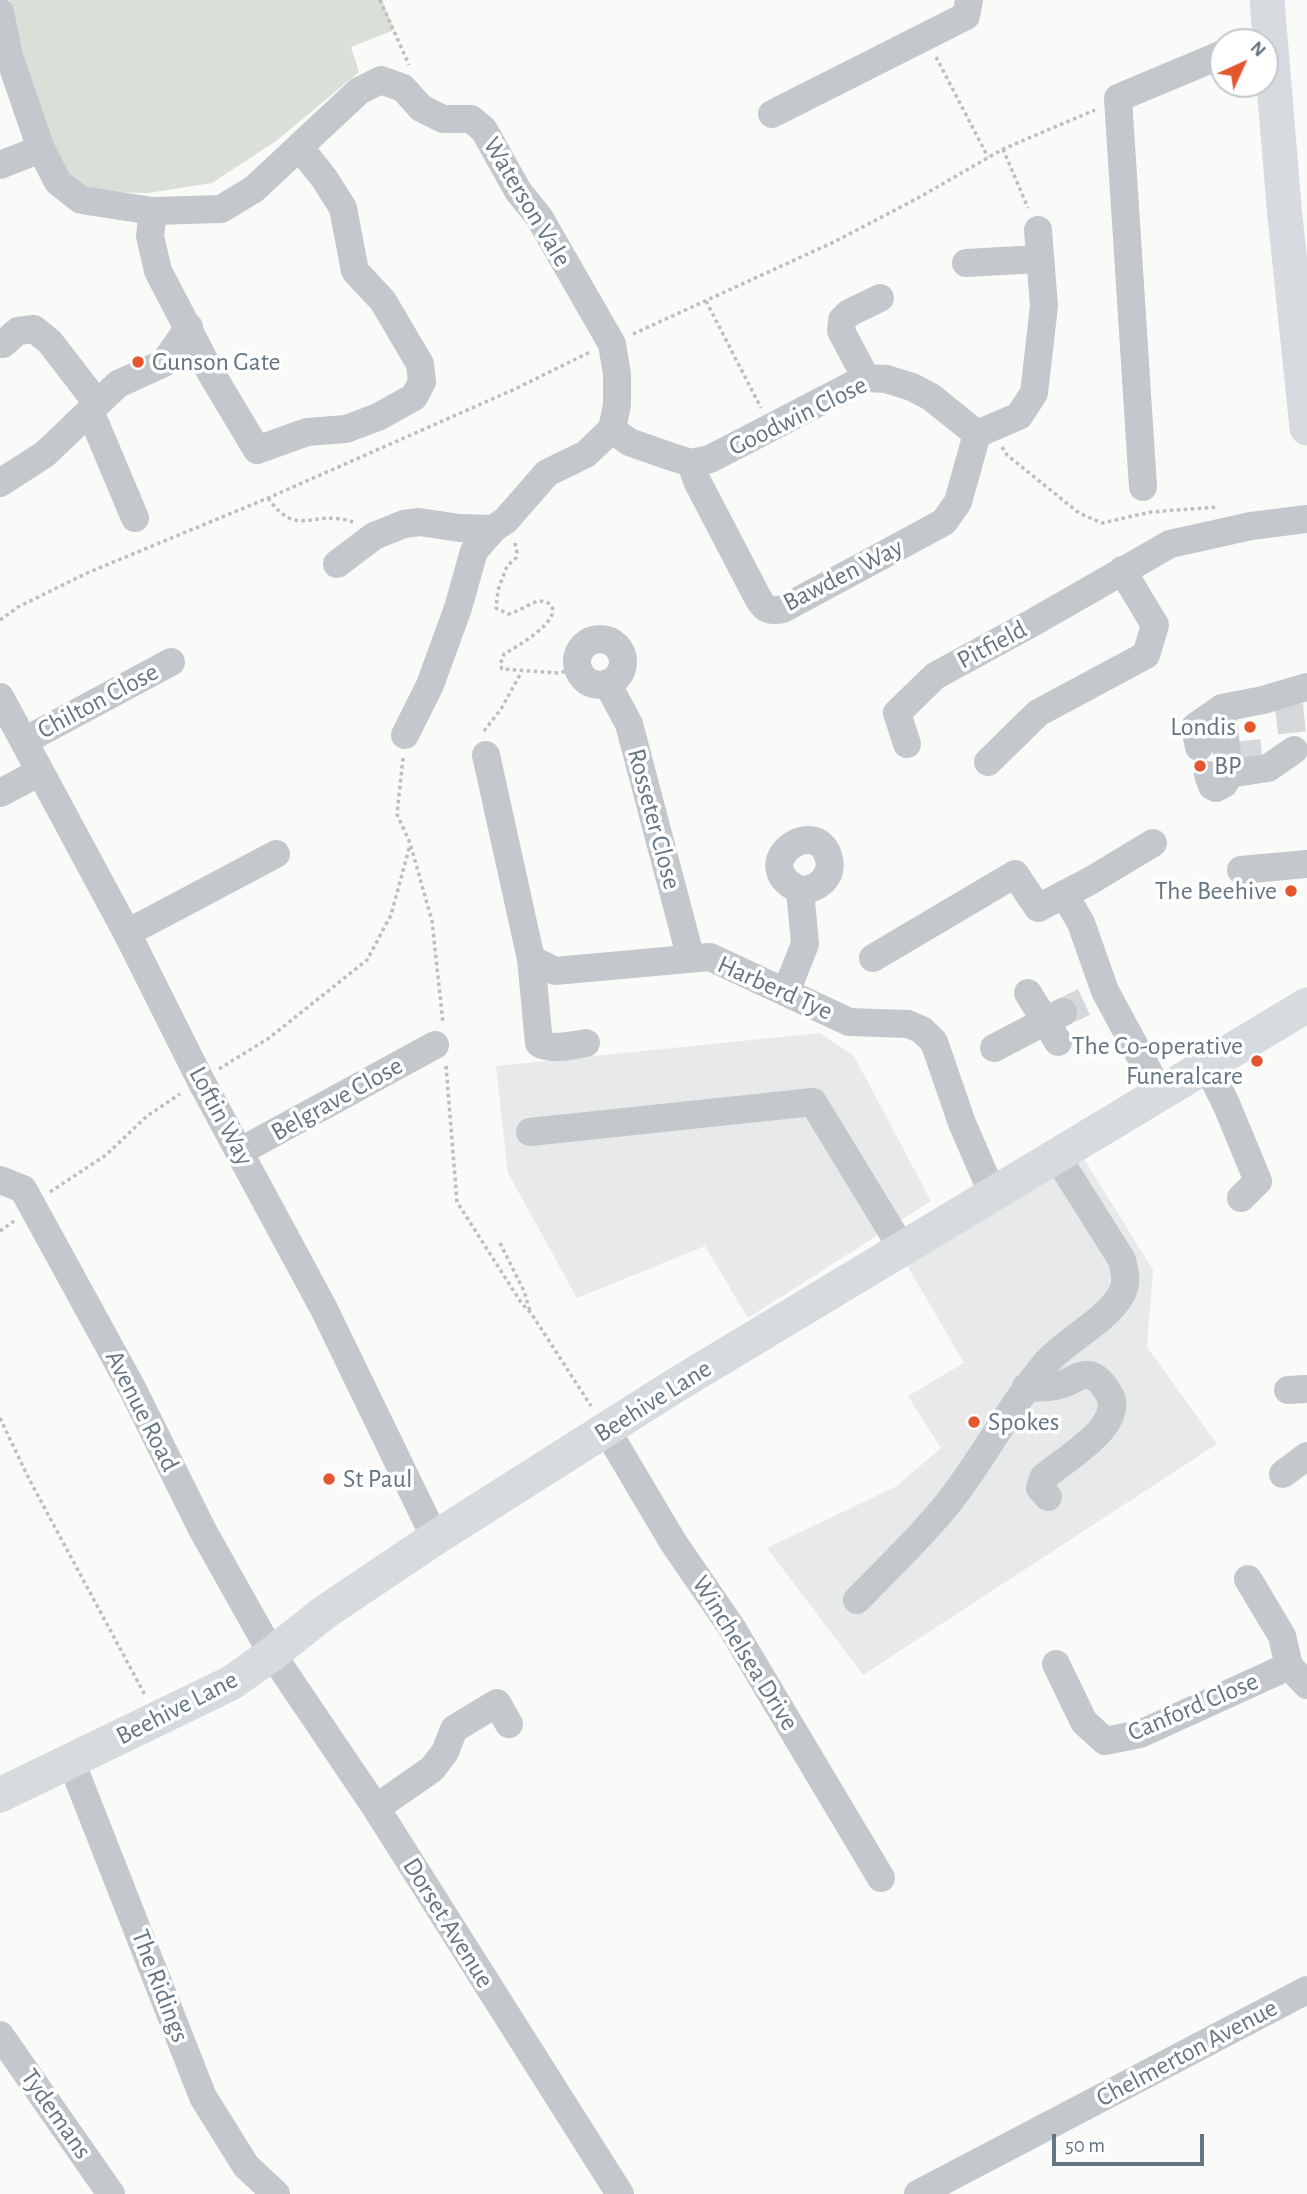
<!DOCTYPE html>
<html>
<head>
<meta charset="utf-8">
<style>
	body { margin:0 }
	#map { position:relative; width:1307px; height:2194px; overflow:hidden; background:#fafaf8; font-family:"Alegreya Sans",sans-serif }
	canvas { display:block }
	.north { position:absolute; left:1209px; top:28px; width:70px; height:70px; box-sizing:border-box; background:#fff; border:2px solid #c1c8cd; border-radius:50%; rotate:45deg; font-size:19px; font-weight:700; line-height:28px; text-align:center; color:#657683 }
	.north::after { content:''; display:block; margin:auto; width:24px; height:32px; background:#e4572e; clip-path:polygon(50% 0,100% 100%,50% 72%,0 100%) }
	.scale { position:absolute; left:1052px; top:2134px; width:152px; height:32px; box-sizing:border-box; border:4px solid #657683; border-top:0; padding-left:9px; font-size:21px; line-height:24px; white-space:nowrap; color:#657683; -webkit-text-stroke:5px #fff; paint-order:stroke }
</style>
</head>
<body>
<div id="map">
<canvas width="1307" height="2194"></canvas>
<div class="north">N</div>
<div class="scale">50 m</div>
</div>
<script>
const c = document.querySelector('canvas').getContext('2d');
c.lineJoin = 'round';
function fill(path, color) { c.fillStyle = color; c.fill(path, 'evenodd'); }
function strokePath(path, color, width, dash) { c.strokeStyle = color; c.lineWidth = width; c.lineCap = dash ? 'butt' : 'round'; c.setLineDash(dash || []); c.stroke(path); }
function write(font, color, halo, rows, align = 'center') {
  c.font = font + ' "Alegreya Sans",sans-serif'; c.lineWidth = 7; c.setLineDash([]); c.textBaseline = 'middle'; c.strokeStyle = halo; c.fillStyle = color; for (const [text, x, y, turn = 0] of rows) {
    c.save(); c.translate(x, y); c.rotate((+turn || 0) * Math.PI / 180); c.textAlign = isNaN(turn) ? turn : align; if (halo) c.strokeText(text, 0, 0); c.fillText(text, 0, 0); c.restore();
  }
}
const built = new Path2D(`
	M820,1033L854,1056L931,1201L748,1318L705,1246L577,1298L508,1173L496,1066Z
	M1083,1157L1153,1270L1147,1347L1217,1444L863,1675L767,1548L897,1486L941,1448L908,1396L964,1363L904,1260Z`);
const green = new Path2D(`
	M9,0H382L394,30L351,47L359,72L276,141L212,183L148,193L100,192L74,181L57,153L18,54Z`);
const minorTunnel = new Path2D(`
	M1289,705L1293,743
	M1235,756L1262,753
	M1063,1012L1084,1002`);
const path = new Path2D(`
	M380,0L409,65
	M936,57L988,157
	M1003,149L1028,208
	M706,301L761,408
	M633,334L836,241L918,198L1003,149L1095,110
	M1002,447L1007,455L1079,513L1102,523L1151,512L1218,507
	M268,498C298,540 312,508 353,522
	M515,543L517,553L516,558L507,566L498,590L496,608L508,614C519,612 529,603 539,601C543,601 547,602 550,604C565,620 514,648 504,654L500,665L502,669L557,673L578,669
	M0,620L18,607L87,573L268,498L515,389L590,352
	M484,731L501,709L521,673
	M403,758L397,814L410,843L432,921L443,1023
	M446,1066L457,1202L522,1304L531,1313L591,1406
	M219,1069L269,1038L367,960L391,915L410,845
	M50,1192L106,1155L147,1116L180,1094
	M0,1231L14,1221
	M500,1243L524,1291L530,1311
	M0,1418L29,1479L145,1695`);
const minor = new Path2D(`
	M0,12L9,56L41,149L58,182L81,200L153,211L221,209L254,189L359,91L381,80L403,88L421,108L443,119H471L484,130L518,191L539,217L612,344L617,374V405L612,429L586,454L547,473L506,520L493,529L474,551L458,608L430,685L405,735
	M772,114L966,16L969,0
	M0,165L41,149
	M153,211L150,236L158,271L211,373L257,450L307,432L346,429L378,417L414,397L422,382L420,364L383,301L355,271L343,208L324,178L300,148
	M966,263L1039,259
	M3,344L18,331L34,329L50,342L97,403
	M866,378L841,331L842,320L849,313L880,298
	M90,411L135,518
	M612,429L629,442L672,457L691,463L710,459L866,378L886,379L912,387L931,397L977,434L1019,416L1034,393L1044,306L1038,230
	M691,463L697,481L758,598C764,609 769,612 783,609L944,522L958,502L977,434
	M0,483L45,454L118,384L164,363L189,327
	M1143,487L1118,98L1223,54
	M337,564L374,536L404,524L419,522L460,528L493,529
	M577 662a23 23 0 1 1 46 0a23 23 0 1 1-46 0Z
	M607,683L629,724L691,959
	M0,697L127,933L201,1081L324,1309L435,1538
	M24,741L171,662
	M907,744L897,713L935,676L1032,623L1170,544L1251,526L1307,519
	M1199,747L1195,727L1222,708
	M1294,750L1268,768L1229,774L1222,708L1263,700L1307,687
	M486,755L531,959L555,971L710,957L849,1022L908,1024L922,1030L934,1042L962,1123L993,1195
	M988,762L1038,713L1146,655L1155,625L1122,570
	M1208,775L1212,786L1216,788L1224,784L1229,774
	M0,793L40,772
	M1241,870L1307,864
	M1064,894L1081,923L1105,991L1160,1093
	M127,933L276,854
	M873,958L1015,874L1038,908L1090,881L1153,843
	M531,959L539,1043C551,1051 573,1045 586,1043
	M786,992L805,944L800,890C817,890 833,878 829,859C818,812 744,864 800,890
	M1028,993L1058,1042
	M994,1048L1063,1012
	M1207,1065L1227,1106L1258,1181L1241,1198
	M530,1132L813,1102L903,1250
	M239,1152L435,1045
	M0,1180L23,1189L132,1388L202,1529L272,1654L376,1808L620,2194
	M1026,1387C1039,1388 1051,1388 1063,1384C1072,1381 1079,1374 1088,1375C1097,1376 1103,1384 1108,1392C1129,1424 1064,1459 1043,1478L1040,1488L1048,1497
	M1288,1390L1307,1389
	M606,1429L673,1542L732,1628L881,1878
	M1283,1474L1307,1456
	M1248,1579L1282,1636L1289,1666L1307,1685
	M857,1600C886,1570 918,1540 945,1507C982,1462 1008,1408 1046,1363C1068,1338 1103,1324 1121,1295C1128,1283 1125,1272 1122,1260L1056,1155
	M1056,1664L1084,1722L1105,1741L1140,1734L1289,1666
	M71,1761L203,2097L246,2166L276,2194
	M376,1808L432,1769L445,1752L454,1729L497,1703L509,1724
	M0,2035L111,2194
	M918,2194L1307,1990`);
const major = new Path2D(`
	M1267,0L1284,206L1307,428
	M0,1795L231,1683L272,1654L325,1612L435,1538L676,1385L1307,1005`);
const markers = [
	[138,362,7,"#e4572e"],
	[1250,727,7,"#e4572e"],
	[1200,766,7,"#e4572e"],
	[1291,891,7,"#e4572e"],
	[1257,1061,7,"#e4572e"],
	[974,1422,7,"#e4572e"],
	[329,1479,7,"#e4572e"]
];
const streetNames = [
	["Waterson Vale",527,202,59],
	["Goodwin Close",798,416,-26],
	["Bawden Way",843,575,-27],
	["Pitfield",992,645,-28],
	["Chilton Close",98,701,-28],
	["Rosseter Close",654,819,75],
	["Harberd Tye",775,988,24],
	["Belgrave Close",337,1099,-29],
	["Loftin Way",221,1116,62],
	["Beehive Lane",653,1401,-32],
	["Avenue Road",142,1411,63],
	["Winchelsea Drive",745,1653,58],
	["Canford Close",1193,1707,-23],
	["Beehive Lane",177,1708,-27],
	["Dorset Avenue",448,1923,58],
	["The Ridings",160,1986,69],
	["Chelmerton Avenue",1187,2053,-28],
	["Tydemans",56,2114,55]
];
const poiNames = [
	["Gunson Gate",152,362],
	["Londis",1236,727,"right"],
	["BP",1214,766],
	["The Beehive",1277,891,"right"],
	["The Co-operative",1243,1046,"right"],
	["Funeralcare",1243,1076,"right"],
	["Spokes",988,1422],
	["St Paul",343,1479]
];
fill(built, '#e8e9e9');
fill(green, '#dadfd7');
strokePath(minorTunnel, '#d5d9db', 28, [28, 14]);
strokePath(path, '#bbbfc2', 3.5, [3.5, 3.5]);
strokePath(minor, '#c3c8cc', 28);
strokePath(major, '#d6dbdf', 35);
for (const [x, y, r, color] of markers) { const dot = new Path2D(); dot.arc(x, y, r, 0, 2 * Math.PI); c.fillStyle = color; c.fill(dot); strokePath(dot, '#fff', 2.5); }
write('26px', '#657683', '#fff', streetNames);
write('26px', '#657683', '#fff', poiNames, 'left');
</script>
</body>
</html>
